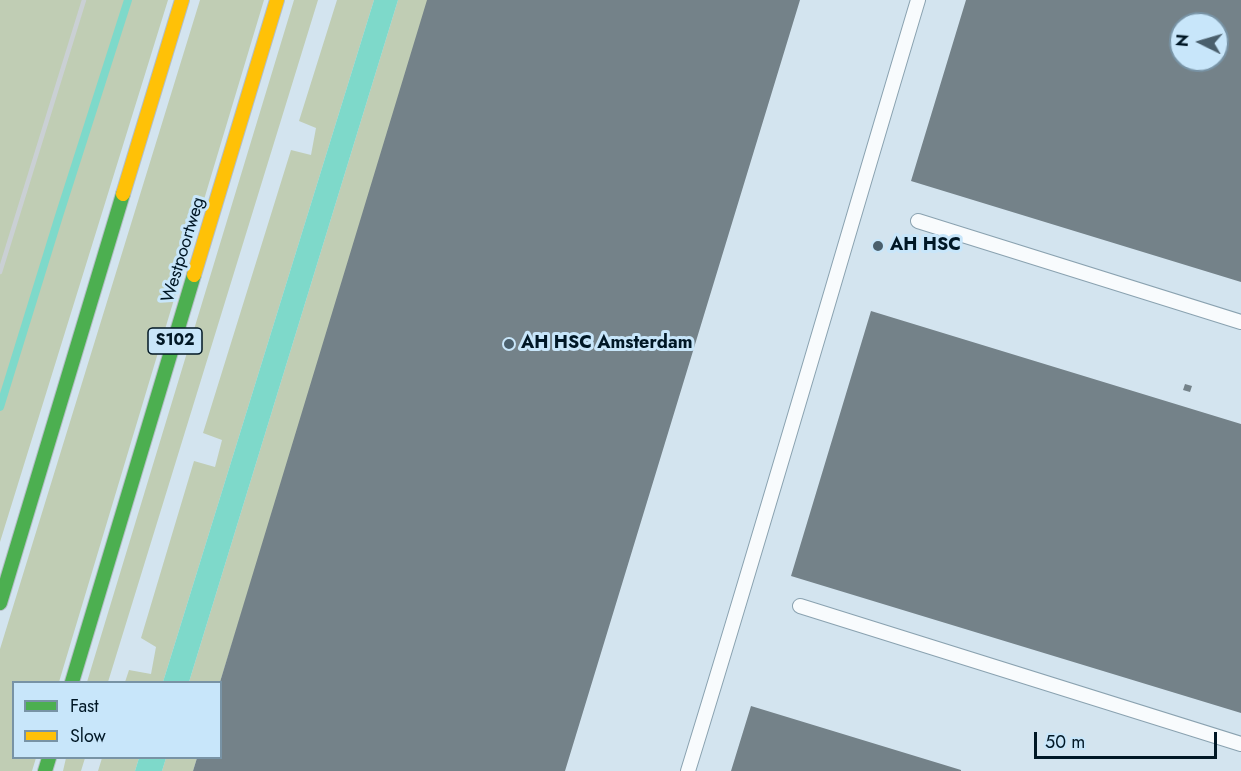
<!DOCTYPE html>
<html>
<head>
<meta charset="utf-8">
<style>
	body { margin:0 }
	#map { position:relative; width:1241px; height:771px; overflow:hidden; background:#d3e4ef; font-family:Jost,sans-serif }
	canvas { display:block }
	.legend { position:absolute; left:12px; top:681px; width:210px; height:78px; box-sizing:border-box; background:#c8e6fa; border:2px solid #7893a5; margin:0; padding:8px 10px; list-style:none; font-size:18px; color:#001725 }
	.legend li { display:flex; align-items:center; gap:12px; height:30px }
	.legend b { width:30px; border:2px solid #7893a5 }
	.north { position:absolute; left:1169px; top:12px; width:60px; height:60px; box-sizing:border-box; background:#c8e6fa; border:2px solid #7893a5; border-radius:50%; rotate:275deg; font-size:16px; font-weight:700; line-height:24px; text-align:center; color:#001725 }
	.north::after { content:''; display:block; margin:auto; width:21px; height:27px; background:#4a5f6c; clip-path:polygon(50% 0,100% 100%,50% 72%,0 100%) }
	.scale { position:absolute; left:1034px; top:732px; width:183px; height:27px; box-sizing:border-box; border:3px solid #001725; border-top:0; padding-left:8px; font-size:18px; line-height:21px; white-space:nowrap; color:#001725; -webkit-text-stroke:4px #c8e6fa; paint-order:stroke }
</style>
</head>
<body>
<div id="map">
<canvas width="1241" height="771"></canvas>
<ul class="legend">
<li><b style="height:8px;background:#4caf50"></b>Fast</li>
<li><b style="height:8px;background:#ffc107"></b>Slow</li>
</ul>
<div class="north">N</div>
<div class="scale">50 m</div>
</div>
<script>
const c = document.querySelector('canvas').getContext('2d');
c.lineJoin = 'round';
function fill(path, color) { c.fillStyle = color; c.fill(path, 'evenodd'); }
function strokePath(path, color, width, dash) { c.strokeStyle = color; c.lineWidth = width; c.lineCap = dash ? 'butt' : 'round'; c.setLineDash(dash || []); c.stroke(path); }
function write(font, color, halo, rows, align = 'center') {
  c.font = font + ' Jost,sans-serif'; c.lineWidth = 6; c.setLineDash([]); c.textBaseline = 'middle'; c.strokeStyle = halo; c.fillStyle = color; for (const [text, x, y, turn = 0] of rows) {
    c.save(); c.translate(x, y); c.rotate((+turn || 0) * Math.PI / 180); c.textAlign = isNaN(turn) ? turn : align; if (halo) c.strokeText(text, 0, 0); c.fillText(text, 0, 0); c.restore();
  }
}
const green = new Path2D(`
	M0,0H168L0,542Z
	M200,0H264L59,682H14V758H36L32,771H0V649Z
	M294,0H318L108,682H87Z
	M337,0H374L163,682H125L129,670L151,674L156,647L141,638L194,461L215,467L222,440L203,433L291,150L311,155L316,128L299,121Z
	M398,0H434L220,682H189Z
	M66,758H85L81,771H63Z
	M102,758H139L135,771H98Z
	M166,758H197L193,771H162Z`);
const water = new Path2D(`
	M374,0H398L189,682H163Z
	M139,758H166L162,771H135Z`);
const stream = new Path2D(`
	M0,407L59,216L128,0`);
const building = new Path2D(`
	M427,0H800L565,771H193L197,758H220V682Z
	M966,0H1241V282L911,181ZM1181,24H1217V60H1181Z
	M871,311L1241,424V713L791,576Z
	M1185,384L1192,386L1190,392L1183,390Z
	M751,706L961,770V771H731Z`);
const lane = new Path2D(`
	M918,221L1241,322
	M800,606L1241,744
	M688,771C767,515 841,257 918,0`);
const fast = new Path2D(`
	M0,603L123,194
	M72,682L194,275
	M45,771L49,758`);
const slow = new Path2D(`
	M123,194L182,0
	M194,275L277,0`);
const rail = new Path2D(`
	M0,272L84,0`);
const markers = [
	[878,246,6,"#4a5f6c"],
	[509,344,6,"#4a5f6c"]
];
const shields = [
	[175,341,54]
];
const shieldNames = [
	["S102",175,341]
];
const poiNames = [
	["AH HSC",890,246],
	["AH HSC Amsterdam",521,344]
];
const streetNames = [
	["Westpoortweg",184,250,-73]
];
fill(green, '#c0cdb4');
fill(water, '#7ed9ca');
strokePath(stream, '#7ed9ca', 8);
fill(building, '#748289');
strokePath(lane, '#8aa2b0', 16);
strokePath(fast, '#b3bec5', 16);
strokePath(slow, '#b3bec5', 16);
strokePath(lane, '#f8fbfd', 14);
strokePath(fast, '#4caf50', 14);
strokePath(slow, '#ffc107', 14);
strokePath(rail, '#cad0d4', 4.5);
for (const [x, y, r, color] of markers) { const dot = new Path2D(); dot.arc(x, y, r, 0, 2 * Math.PI); c.fillStyle = color; c.fill(dot); strokePath(dot, '#c8e6fa', 2); }
for (const [x, y, w] of shields) { const box = new Path2D(); box.roundRect(x - w / 2, y - 13, w, 26, 4.5); c.fillStyle = '#c8e6fa'; c.fill(box); strokePath(box, '#001725', 1.5); }
write('bold 16px', '#001725', null, shieldNames);
write('bold 18px', '#001725', '#c8e6fa', poiNames, 'left');
write('18px', '#001725', '#c8e6fa', streetNames);
</script>
</body>
</html>
